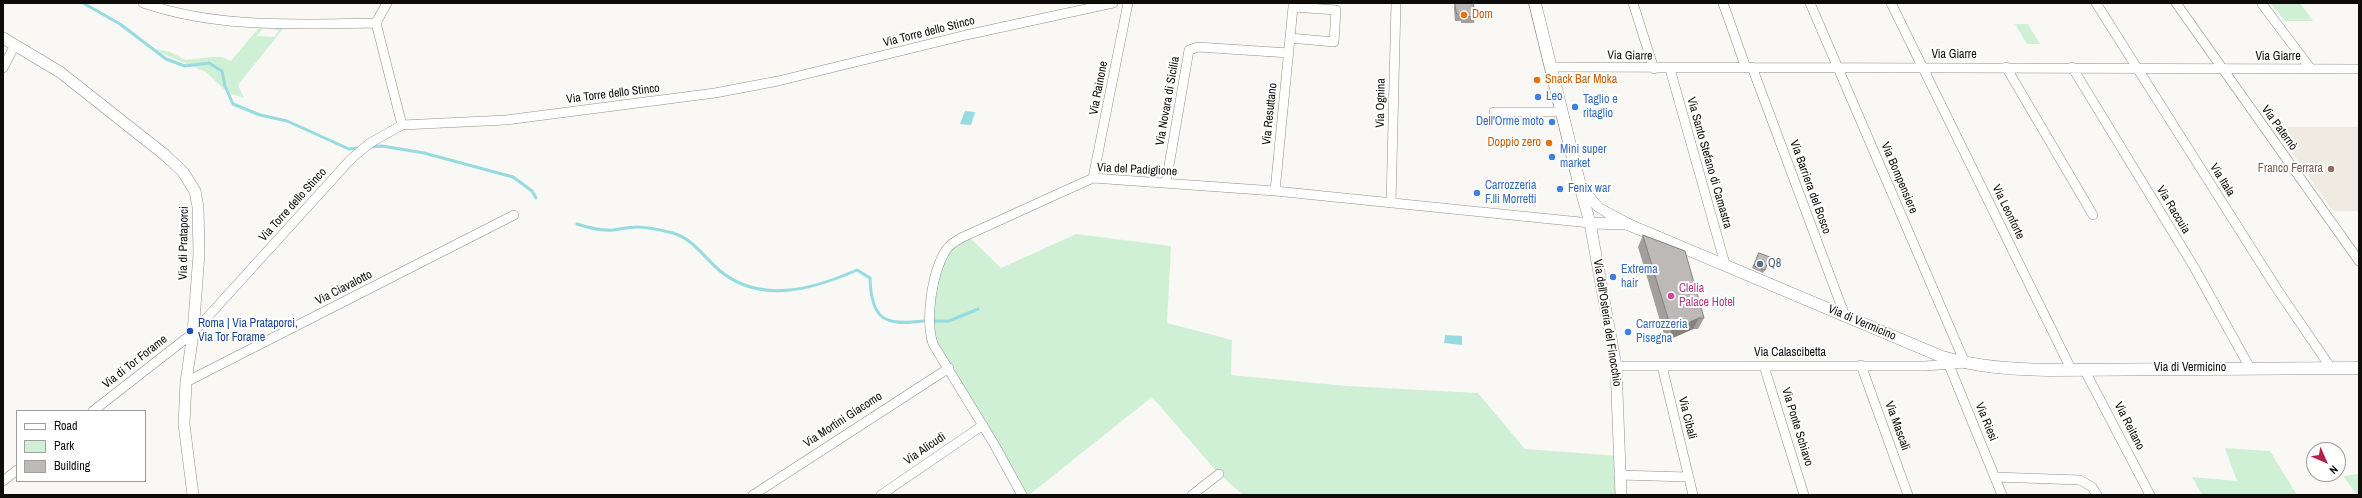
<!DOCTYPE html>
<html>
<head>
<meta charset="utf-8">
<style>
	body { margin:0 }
	#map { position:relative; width:2362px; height:498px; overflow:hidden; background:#f9f8f5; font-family:"Archivo Narrow",sans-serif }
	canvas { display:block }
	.frame { position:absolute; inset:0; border:4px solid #0d0c0b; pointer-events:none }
	.legend { position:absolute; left:16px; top:410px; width:130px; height:72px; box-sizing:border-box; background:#fff; border:1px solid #9e9e9d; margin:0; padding:5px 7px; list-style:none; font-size:12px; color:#0d0c0b }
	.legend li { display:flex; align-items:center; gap:8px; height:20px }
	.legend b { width:20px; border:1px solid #9e9e9d }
	.north { position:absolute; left:2306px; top:442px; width:40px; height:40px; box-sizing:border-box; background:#fff; border:1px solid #9e9e9d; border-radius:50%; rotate:135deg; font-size:11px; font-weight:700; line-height:16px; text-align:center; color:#0d0c0b }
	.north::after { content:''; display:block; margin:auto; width:14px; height:18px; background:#b3224b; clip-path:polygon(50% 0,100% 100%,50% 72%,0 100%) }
</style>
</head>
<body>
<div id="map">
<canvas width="2362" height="498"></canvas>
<div class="frame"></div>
<ul class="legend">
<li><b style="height:5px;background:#fff"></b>Road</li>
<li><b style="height:11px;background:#d0f0d6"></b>Park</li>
<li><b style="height:11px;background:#bcb9b7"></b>Building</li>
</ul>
<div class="north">N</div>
</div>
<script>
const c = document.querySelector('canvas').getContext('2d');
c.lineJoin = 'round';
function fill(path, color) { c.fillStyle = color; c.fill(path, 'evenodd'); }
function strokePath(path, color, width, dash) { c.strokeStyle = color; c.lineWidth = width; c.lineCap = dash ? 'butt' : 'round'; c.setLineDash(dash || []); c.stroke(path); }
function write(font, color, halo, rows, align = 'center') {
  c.font = font + ' "Archivo Narrow",sans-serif'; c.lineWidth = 4; c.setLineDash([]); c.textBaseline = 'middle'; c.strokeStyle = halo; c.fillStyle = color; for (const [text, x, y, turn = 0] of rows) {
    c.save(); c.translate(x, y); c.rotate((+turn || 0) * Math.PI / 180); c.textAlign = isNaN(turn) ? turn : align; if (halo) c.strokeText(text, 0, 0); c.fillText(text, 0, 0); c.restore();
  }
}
const built = new Path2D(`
	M2274,127H2359V211H2333Z`);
const green = new Path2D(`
	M2300,3L2313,21H2285L2271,4Z
	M287,24L238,85L244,98L228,93L206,72L147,47L170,52L186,60L211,57H222L231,61L261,25ZM264,27L276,28L275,30H279L274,37L257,36Z
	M2015,24H2028L2040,44H2027Z
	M1076,234L1171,246L1167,323L1232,340L1231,375L1347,386L1478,393L1525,449L1619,456L1621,495H1243L1219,474L1152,397L1029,495H1022L928,329L945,252L967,235L1001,268Z
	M2225,448L2270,451L2297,495H2202L2192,477L2237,481Z
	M2359,474V495H2357L2343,476Z`);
const water = new Path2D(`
	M965,111L975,112L971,125L960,124Z
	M1445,335L1462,336V345L1444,343Z`);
const stream = new Path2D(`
	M83,3L120,24L166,59L185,66L209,63L222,71L225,86L233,104L260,115L287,121L349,149L359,148
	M370,147L382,146L424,153L513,177L532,191L536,198
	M577,224C589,228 600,231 613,230C621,229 629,227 637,227C648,227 661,230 673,233C693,239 704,257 719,270C760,305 814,289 857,270L870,278C871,320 885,326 923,321
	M933,321H949L978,309`);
const minor = new Path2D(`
	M143,3C219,29 297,24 376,23
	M387,3L376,23L402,125
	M1633,3L1654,69
	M1723,3L1746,68
	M1891,3L2071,369
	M2096,3L2277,289L2331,368
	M2176,3L2359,261
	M2262,4L2311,69
	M1293,7L1336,10L1334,42L1290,38Z
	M1550,67L2359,69
	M1752,67L1845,316
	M2006,67L2093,215
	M2072,67L2194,267L2250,368
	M3,68L15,45
	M1670,69L1725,264
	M1494,112H1560
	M1093,178L1128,3
	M1166,183L1189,50L1198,47L1289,53
	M1275,191L1290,38
	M1391,203L1396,3
	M1947,360L2002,495
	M1861,365L1908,495
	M1616,366H1925L1965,363L1810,3
	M1662,366L1693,495
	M1764,366L1804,495
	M2084,369L2150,495
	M186,382L514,215
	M93,411L193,333L351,159L370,143L402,125L506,120L715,93L778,81L966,35L1113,3
	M1619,475L1688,477
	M1995,477L2080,480L2092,487L2097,495
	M3,481L17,470
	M753,495L949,368
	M881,495L983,425
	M1022,495L994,444L933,344C925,319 932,272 946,250C950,244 957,240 963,237L1093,178L1275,191L1590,223
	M1192,495L1219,474`);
const tertiary = new Path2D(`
	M3,38L60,72L165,155L183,172L195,191L198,207L199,254L193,333L186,382L184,424L193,495
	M1580,187L1590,223L1616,366L1621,495
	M1590,223L1627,224`);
const secondary = new Path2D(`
	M1529,3H1541L1586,185L1602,204L1632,220L1943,351C1977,361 2012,363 2048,364L2359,362V374L2048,376C2010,375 1972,373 1935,360L1622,228L1594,210L1574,187Z`);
const wall = new Path2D(`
	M1455,3L1475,17L1474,23H1461V21H1455L1454,9Z
	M1643,235L1704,318L1698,329H1693L1666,341L1638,247Z
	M1759,253L1765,270L1763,273L1752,268Z`);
const shadedWall = new Path2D(`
	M1699,318L1693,329L1666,341L1672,330Z`);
const building = new Path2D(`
	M1455,3H1473L1475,17L1463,16V14H1457Z
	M1643,235L1685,251L1704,318H1699L1672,330Z
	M1759,253L1770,257L1765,270L1754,266Z`);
const markers = [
	[1464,15,4,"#e8710a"],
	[1537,80,4,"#e8710a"],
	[1538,97,4,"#3f7fe0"],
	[1575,107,4,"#3f7fe0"],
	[1552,122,4,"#3f7fe0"],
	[1549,143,4,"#e8710a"],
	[1552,157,4,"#3f7fe0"],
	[2331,169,4,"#8d6e63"],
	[1560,189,4,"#3f7fe0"],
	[1477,193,4,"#3f7fe0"],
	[1760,264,4,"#5c6f8a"],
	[1613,277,4,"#3f7fe0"],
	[1671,296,4,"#d1479c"],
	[190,331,4,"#1a4fb4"],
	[1628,332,4,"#3f7fe0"]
];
const foodNames = [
	["Dom",1472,15],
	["Snack Bar Moka",1545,80],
	["Doppio zero",1541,143,"right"]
];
const streetNames = [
	["Via Torre dello Stinco",929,32,-14],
	["Via Giarre",1954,55],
	["Via Giarre",1630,56,1],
	["Via Giarre",2278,57],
	["Via Rainone",1099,88,-79],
	["Via Torre dello Stinco",613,94,-7],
	["Via Novara di Sicilia",1168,101,-80],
	["Via Ognina",1381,103,-89],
	["Via Resuttano",1270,114,-84],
	["Via Paternò",2279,128,54],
	["Via Santo Stefano di Camastra",1709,163,74],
	["Via del Padiglione",1137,170,3],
	["Via Bompensiere",1899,178,67],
	["Via Itala",2222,180,58],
	["Via Barriera del Bosco",1810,187,70],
	["Via Torre dello Stinco",293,205,-48],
	["Via Raccuia",2173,210,59],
	["Via Leonforte",2008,212,64],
	["Via di Prataporci",184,243,-89],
	["Via Ciavalotto",344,288,-27],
	["Via dell'Osteria del Finocchio",1607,323,81],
	["Via di Vermicino",1862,323,23],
	["Via Calascibetta",1790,353],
	["Via di Tor Forame",135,362,-38],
	["Via di Vermicino",2190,368],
	["Via Cibali",1687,418,76],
	["Via Mortini Giacomo",843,420,-33],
	["Via Riesi",1986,422,68],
	["Via Mascali",1897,426,70],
	["Via Reitano",2129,426,63],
	["Via Ponte Schiavo",1797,427,73],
	["Via Alicudi",925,449,-34]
];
const shopNames = [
	["Leo",1546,97],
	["Taglio e",1583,100],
	["ritaglio",1583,114],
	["Dell'Orme moto",1544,122,"right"],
	["Mini super",1560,150],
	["market",1560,164],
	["Carrozzeria",1485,186],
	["F.lli Morretti",1485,200],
	["Fenix war",1568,189],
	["Extrema",1621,270],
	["hair",1621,284],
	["Carrozzeria",1636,325],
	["Pisegna",1636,339]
];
const educationNames = [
	["Franco Ferrara",2323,169]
];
const serviceNames = [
	["Q8",1768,264]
];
const hotelNames = [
	["Clelia",1679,289],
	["Palace Hotel",1679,303]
];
const transitNames = [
	["Roma | Via Prataporci,",198,324],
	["Via Tor Forame",198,338]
];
fill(built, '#efebe2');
fill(green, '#d0f0d6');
fill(water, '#95dbe0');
strokePath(stream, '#95dbe0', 3);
strokePath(minor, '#908f8c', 10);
strokePath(tertiary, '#908f8c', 12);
strokePath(secondary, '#908f8c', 1);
strokePath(minor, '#fff', 9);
strokePath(tertiary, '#fff', 11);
fill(secondary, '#fff');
fill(wall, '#a29f9d');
fill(shadedWall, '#848280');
fill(building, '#bcb9b7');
strokePath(building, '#848280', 1);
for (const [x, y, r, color] of markers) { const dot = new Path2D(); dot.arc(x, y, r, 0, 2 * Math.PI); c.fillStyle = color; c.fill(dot); strokePath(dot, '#fff', 1.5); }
write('12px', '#c56008', '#fff', foodNames, 'left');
write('12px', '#0d0c0b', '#fff', streetNames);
write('12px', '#366cbe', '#fff', shopNames, 'left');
write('12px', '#785e54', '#fff', educationNames, 'right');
write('12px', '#4e5e75', '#fff', serviceNames, 'left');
write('12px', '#b23c85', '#fff', hotelNames, 'left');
write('12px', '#164399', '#fff', transitNames, 'left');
</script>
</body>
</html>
